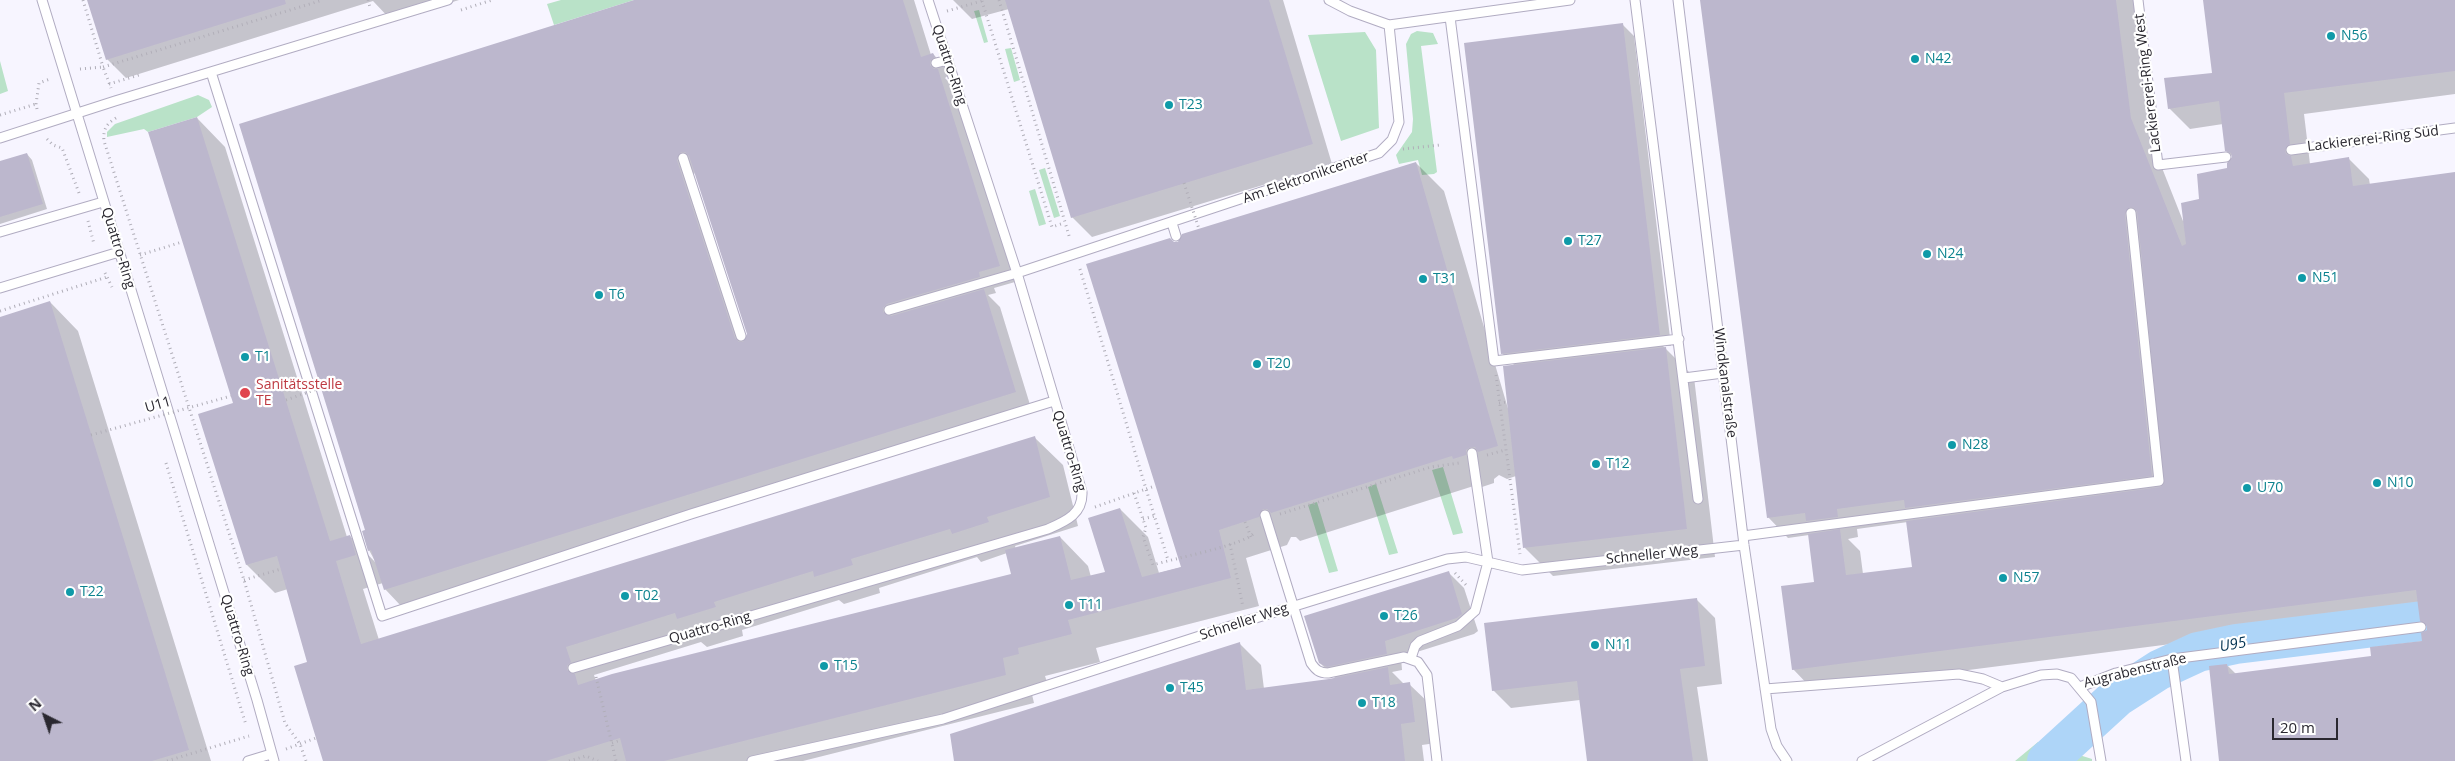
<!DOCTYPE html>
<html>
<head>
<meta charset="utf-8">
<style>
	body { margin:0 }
	#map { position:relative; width:2455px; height:761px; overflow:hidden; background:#f7f5ff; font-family:"Open Sans",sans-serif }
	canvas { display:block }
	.north { position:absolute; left:20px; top:691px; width:50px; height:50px; -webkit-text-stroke:4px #fff; paint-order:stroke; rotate:319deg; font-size:14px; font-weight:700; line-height:20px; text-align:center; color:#2a2830 }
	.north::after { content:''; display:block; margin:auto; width:18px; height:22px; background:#2a2830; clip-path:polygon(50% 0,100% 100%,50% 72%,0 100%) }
	.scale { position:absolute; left:2272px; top:718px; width:66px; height:22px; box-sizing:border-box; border:2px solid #2a2830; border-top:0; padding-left:6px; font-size:15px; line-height:18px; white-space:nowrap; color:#2a2830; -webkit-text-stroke:4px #fff; paint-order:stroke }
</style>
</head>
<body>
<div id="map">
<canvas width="2455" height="761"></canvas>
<div class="north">N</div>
<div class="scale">20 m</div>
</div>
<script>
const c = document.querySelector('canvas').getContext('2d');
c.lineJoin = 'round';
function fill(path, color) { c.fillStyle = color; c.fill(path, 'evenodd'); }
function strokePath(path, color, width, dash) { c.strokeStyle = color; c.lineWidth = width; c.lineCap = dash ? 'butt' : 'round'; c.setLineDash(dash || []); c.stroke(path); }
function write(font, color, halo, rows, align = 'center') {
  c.font = font + ' "Open Sans",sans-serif'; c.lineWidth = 4.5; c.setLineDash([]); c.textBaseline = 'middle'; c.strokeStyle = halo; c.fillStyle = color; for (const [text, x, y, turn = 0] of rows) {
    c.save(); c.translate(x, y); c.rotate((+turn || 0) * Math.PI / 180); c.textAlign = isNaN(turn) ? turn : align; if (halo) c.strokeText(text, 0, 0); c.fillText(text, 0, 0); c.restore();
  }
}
const green = new Path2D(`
	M561,0H634L554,25L547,4Z
	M979,10L988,42L984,43L974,11Z
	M1417,31L1433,33L1438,44L1421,46L1437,172L1434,174L1422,175L1418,160L1399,164L1396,155L1412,132L1413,119L1406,44L1411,34Z
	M1365,32L1376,50L1379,128L1341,141L1308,35Z
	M1011,48L1020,80L1014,82L1005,49Z
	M0,61L8,91L0,94Z
	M198,95L209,100L212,107L197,117L148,132L144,129L107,137V132L115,124Z
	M1045,168L1060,216L1054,218L1039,170Z
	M1035,189L1046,224L1039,226L1029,191Z
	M1443,467L1463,533L1453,535L1432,470Z
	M1376,484L1398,553L1389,555L1368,487Z
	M1317,502L1338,571L1329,573L1308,505Z
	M2038,742L2092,759V761H2015Z`);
const shadow = new Path2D(`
	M89,0H459L392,21L373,1L126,78L107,59Z
	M638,0H914L931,55L933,54L949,71L950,74L945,78L954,87L1015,282L994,288L996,293L988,295L1000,307L1031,408L401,606L385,589L383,583L363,589L379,640L1034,437L1063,465L1078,526L1015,546L1016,549L1060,537L1088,566L1091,577L1107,573L1120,509L1148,537L1159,573L1182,567L1174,243L1416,163L1444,191L1509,412L1515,366L1502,353L1623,25L1634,36L1671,346H1663L1694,377L1715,557L1553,576L1525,548L1516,476L1507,479L1499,475L1494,479V483L1482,487L1480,484L1300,541L1296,537H1291L1287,545L1246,558L1259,606L1096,648L1100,662L1045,676L1047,682L1030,686L1034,703L803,761H325L308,662L288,589L275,593L247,565L200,415L235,404L197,118L225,147L347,537L350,536L376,563L369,550L366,531ZM695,172L748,334L747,342L693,177ZM1007,553L1013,575L596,681L594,675L701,642L707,647L743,636L742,630L839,600L844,604L880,593L879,588L977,557L981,562Z
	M953,0H1283L1332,164L1092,237L1072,217L1009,9L972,19Z
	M1702,0H2134L2151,140L2183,221L2229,169L2233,157L2226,150L2223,124L2190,129L2169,108L2214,74L2204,0H2455V94L2304,114L2310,164L2348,158L2369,179L2370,185L2455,174V761H2220L2227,665L2237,675L2373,657L2424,642L2428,627L2421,620L2420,612L1813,690L1793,669L1816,583L1809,535L1788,538L1768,517ZM1908,522L1914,568L1863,574L1860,551L1848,539L1858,537L1857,529Z
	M27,154L32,160L47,209L0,224V163Z
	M50,302L78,331L211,761H0V318Z
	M1448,572L1464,588L1478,631L1474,634L1401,657L1402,670L1392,672L1404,684H1409L1431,705L1436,743L1422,745L1424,761H955L1239,643L1261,665L1264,689L1336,679L1320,663Z
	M1697,600L1715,618L1722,684L1697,687L1708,761H1589L1580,700L1511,708L1493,690Z`);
const stream = new Path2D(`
	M2048,761L2070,740`);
const river = new Path2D(`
	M2047,761L2117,697L2159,670L2198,652L2236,644L2455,617`);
const building = new Path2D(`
	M87,0H285L286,4L106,60Z
	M634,0H903L921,57L933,53L935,57L930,61V65L934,69H938L1000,266L979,272L980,277L887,304L883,308V312L891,316L984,289L1016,392L384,590L371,550L368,551L362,531L365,530L239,124ZM681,152H685L689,156L747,334L743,342H739L735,338L677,160Z
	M1005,0H1269L1313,144L1071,218Z
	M1700,0H2116L2131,118L2182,246L2186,244L2181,203L2199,199L2197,174L2227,168V163L2232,157L2231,153L2225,151L2219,101L2168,109L2164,78L2212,73L2203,0H2455V71L2284,93L2290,144L2285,150L2286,154L2291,156L2293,166L2349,157L2353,186L2455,172V761H2219L2209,666L2227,664L2229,674L2371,656L2370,647L2422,641L2421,633L2427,630V626L2420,621L2416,590L1792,670L1781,586L1814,582L1808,534L1840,529L1846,575L1912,567L1906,521L2160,487L2164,484L2137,212L2134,208L2130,207L2125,214L2152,476L1905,508L1904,500L1837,509L1838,517L1806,521L1805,513L1767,518Z
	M1623,23L1660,335L1501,354L1464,43Z
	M197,117L330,541L350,535L356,555L336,561L361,644L1035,436L1050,497L987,517L989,522L952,534L950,529L851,559L853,565L814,577L813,571L714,602L716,607L677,619L675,613L566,647L571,662L567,666V670L575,674L578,685L612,674L1011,574L1005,550L1060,536L1071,580L1105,572L1088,518L1120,508L1142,577L1181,567L1086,264L1170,238L1174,242H1178L1182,234L1416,162L1498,446L1478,452L1475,447H1471L1466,450V455L1453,459L1452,456L1271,513L1267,509H1263L1259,517L1219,530L1231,578L1068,620L1072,634L1018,648L1019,654L1003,658L1006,675L998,677L664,761H626L620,738L546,761H323L294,666L307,662L277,556L246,565L198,414L233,403L148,132Z
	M27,153L43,204L0,217V161Z
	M50,301L189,750L152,761H0V317Z
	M1666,347L1687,529L1523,548L1503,366Z
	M1449,571L1462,614L1457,618L1385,641L1387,654L1327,667L1319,663L1304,616Z
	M1697,598L1705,666L1680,669L1693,761H1587L1577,681L1492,691L1484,623Z
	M1240,642L1246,690L1329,679L1388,667L1390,685L1410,682L1415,722L1401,724L1405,761H954L950,734Z`);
const path = new Path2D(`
	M83,0L103,67L323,0
	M368,0L370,7
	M999,0L1070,239
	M982,1L1052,227L1064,223
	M461,10L492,0
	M947,11L985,0
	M80,69L103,67L111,88
	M109,84L139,75
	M37,109L36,104L39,83L50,79
	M0,115L36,104
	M116,118C106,124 103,130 104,141L244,580L285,723L300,744L306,761
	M47,139L53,145L62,148L79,193
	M1403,149L1440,145
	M88,221L94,244
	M140,255L182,242
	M1080,269L1146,489L1155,486
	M105,273L112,287
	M0,311L107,277
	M1496,375L1520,554
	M1499,403L1507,402
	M1487,455L1505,450
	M166,463L246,725
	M1134,493L1146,528L1143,537L1153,565C1171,559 1245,545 1254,533
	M1095,507L1146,489L1168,560
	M1280,514L1431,467L1459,463
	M1143,519L1155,516
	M1245,522L1251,537
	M1230,544L1243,607
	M1455,573L1466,585
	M244,580L281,569
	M596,677L616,761
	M612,743L621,740
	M286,749L316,738
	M167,761L249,736
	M569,761L586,756L598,761`);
const service = new Path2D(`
	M42,0L257,700L274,761
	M1329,0L1350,11L1389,25
	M1635,0L1698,499
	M1678,0L1744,545L1771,729L1777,746L1787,761
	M2138,0L2158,165L2226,157
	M1450,17L1494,361L1679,339
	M936,63L948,60
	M211,72L382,616L691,514L1054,401
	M0,138L115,101L448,0
	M2291,150L2455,128
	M683,158L741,336
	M1172,223L1176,236
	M0,232L103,202
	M0,288L119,252
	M889,310L1017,273L1379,153L1392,140L1399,122L1389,25L1570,0
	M1684,378L1723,373
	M1265,515L1311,663C1316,670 1319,673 1328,673L1404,657L1418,662L1427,675L1437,761
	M1743,536L2159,481L2131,213
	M1411,658L1415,646L1420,641L1458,626L1475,611L1488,562L1472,453
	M2172,659L2186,761
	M573,668L1048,529C1066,521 1083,514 1082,492L1017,273L928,0
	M2080,687L2116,673L2172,659L2421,627
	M1765,689L1959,674L1983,679L2002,687
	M248,761L271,754
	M752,761L943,719L1246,621L1447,559L1466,557L1522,570L1744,545
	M1862,761L2002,687L2041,675L2057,674L2071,678L2091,702L2101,761`);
const pathBridge = new Path2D(`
	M1184,183L1199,229
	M286,400L320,388
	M91,435L231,396`);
const markers = [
	[2331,36,5,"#0f9aa8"],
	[1915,59,5,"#0f9aa8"],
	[1169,105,5,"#0f9aa8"],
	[1568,241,5,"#0f9aa8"],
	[1927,254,5,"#0f9aa8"],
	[2302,278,5,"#0f9aa8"],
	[1423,279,5,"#0f9aa8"],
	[599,295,5,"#0f9aa8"],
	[245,357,5,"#0f9aa8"],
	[1257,364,5,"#0f9aa8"],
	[245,393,6,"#e0444e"],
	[1952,445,5,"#0f9aa8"],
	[1596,464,5,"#0f9aa8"],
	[2377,483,5,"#0f9aa8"],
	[2247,488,5,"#0f9aa8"],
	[2003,578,5,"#0f9aa8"],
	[70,592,5,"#0f9aa8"],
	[625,596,5,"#0f9aa8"],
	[1069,605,5,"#0f9aa8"],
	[1384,616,5,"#0f9aa8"],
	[1595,645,5,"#0f9aa8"],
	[824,666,5,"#0f9aa8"],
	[1170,688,5,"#0f9aa8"],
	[1362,703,5,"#0f9aa8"]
];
const cultureNames = [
	["N56",2341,36],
	["N42",1925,59],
	["T23",1179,105],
	["T27",1578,241],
	["N24",1937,254],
	["N51",2312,278],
	["T31",1433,279],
	["T6",609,295],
	["T1",255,357],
	["T20",1267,364],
	["N28",1962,445],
	["T12",1606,464],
	["N10",2387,483],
	["U70",2257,488],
	["N57",2013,578],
	["T22",80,592],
	["T02",635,596],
	["T11",1079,605],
	["T26",1394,616],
	["N11",1605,645],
	["T15",834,666],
	["T45",1180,688],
	["T18",1372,703]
];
const streetNames = [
	["Quattro-Ring",949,65,72],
	["Lackiererei-Ring West",2148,83,-97],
	["Lackiererei-Ring Süd",2373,139,-7],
	["Am Elektronikcenter",1306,178,-19],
	["Quattro-Ring",118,248,73],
	["Windkanalstraße",1725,383,83],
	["U11",158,405,-16],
	["Quattro-Ring",1069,451,73],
	["Schneller Weg",1652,555,-6],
	["Schneller Weg",1244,622,-18],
	["Quattro-Ring",710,628,-16],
	["Quattro-Ring",237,635,73],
	["Augrabenstraße",2135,671,-14]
];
const healthNames = [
	["Sanitätsstelle",256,385],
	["TE",256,401]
];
const waterNames = [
	["U95",2233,645,-10]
];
fill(green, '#b9e2c8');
fill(shadow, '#0003');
strokePath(stream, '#aed5f8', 7);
strokePath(river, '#aed5f8', 40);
fill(building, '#bcb7cd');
strokePath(service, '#b1acc2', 11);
strokePath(path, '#b0aeb8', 3, [1, 4]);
strokePath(service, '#fff', 9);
strokePath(pathBridge, '#b0aeb8', 3, [1, 4]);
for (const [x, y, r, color] of markers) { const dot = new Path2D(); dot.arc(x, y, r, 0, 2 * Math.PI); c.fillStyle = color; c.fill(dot); strokePath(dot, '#fff', 2); }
write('14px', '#0d838f', '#fff', cultureNames, 'left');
write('14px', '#2a2830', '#fff', streetNames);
write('14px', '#be3a42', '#fff', healthNames, 'left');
write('italic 15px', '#013150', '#fff', waterNames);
</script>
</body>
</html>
